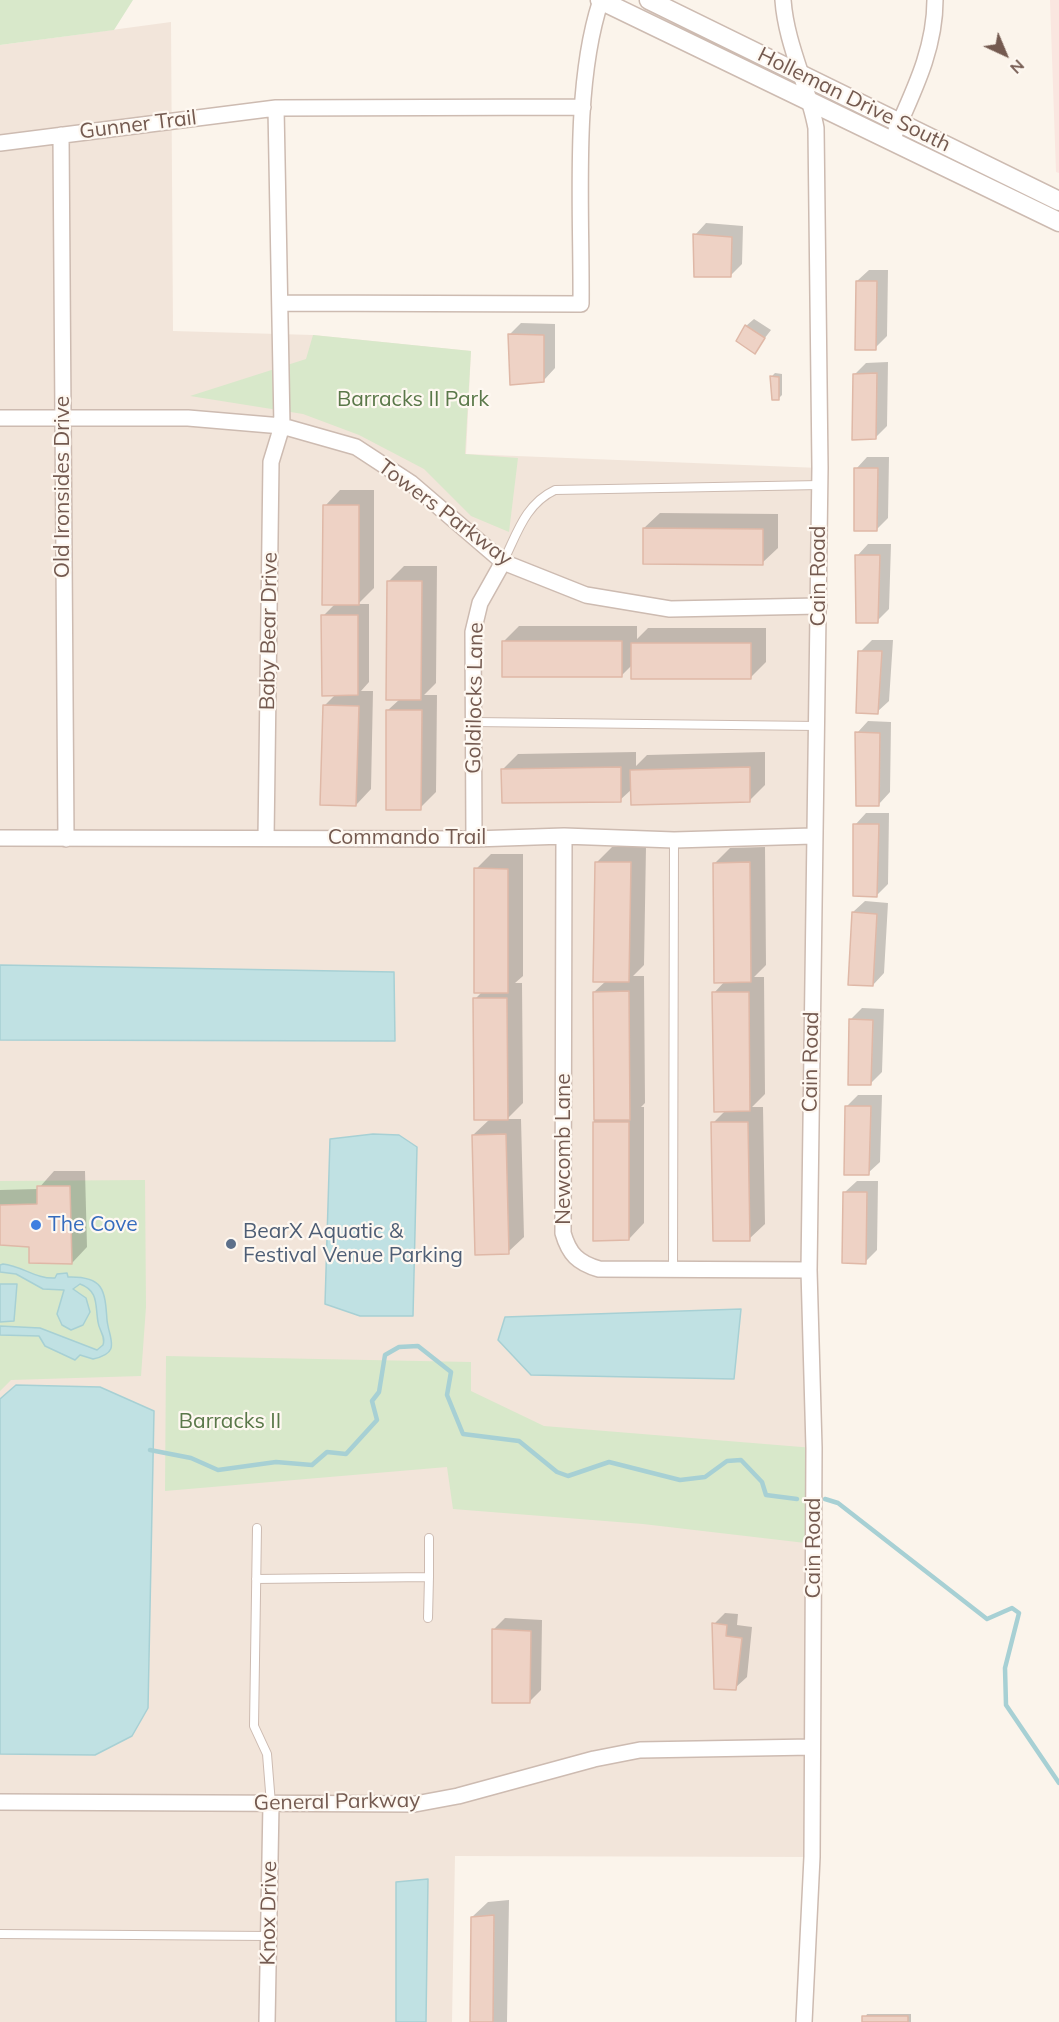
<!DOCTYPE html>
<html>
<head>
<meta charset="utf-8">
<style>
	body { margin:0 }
	#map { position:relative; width:1059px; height:2022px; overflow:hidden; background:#fbf4eb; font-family:Mulish,sans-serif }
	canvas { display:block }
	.north { position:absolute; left:975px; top:24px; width:60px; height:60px; -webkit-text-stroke:4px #fef8f1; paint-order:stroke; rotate:136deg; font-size:16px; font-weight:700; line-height:24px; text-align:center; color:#745a50 }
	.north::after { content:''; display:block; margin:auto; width:21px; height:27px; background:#745a50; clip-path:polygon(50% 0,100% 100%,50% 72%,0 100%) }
</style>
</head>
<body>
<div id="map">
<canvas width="1059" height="2022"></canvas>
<div class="north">N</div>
</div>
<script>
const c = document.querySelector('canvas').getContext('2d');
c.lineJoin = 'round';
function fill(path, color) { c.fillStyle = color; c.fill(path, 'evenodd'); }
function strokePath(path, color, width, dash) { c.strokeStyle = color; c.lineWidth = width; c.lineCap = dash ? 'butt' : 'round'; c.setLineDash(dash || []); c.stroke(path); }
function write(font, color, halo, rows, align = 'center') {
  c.font = font + ' Mulish,sans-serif'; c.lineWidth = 4.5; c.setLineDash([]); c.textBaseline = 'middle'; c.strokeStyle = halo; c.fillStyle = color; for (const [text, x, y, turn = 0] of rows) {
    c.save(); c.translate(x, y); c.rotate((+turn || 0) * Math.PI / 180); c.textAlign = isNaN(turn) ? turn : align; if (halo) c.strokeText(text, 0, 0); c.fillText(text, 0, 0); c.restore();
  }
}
const residential = new Path2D(`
	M171,22L173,331L313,335L471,351L466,454L820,468L812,1857L455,1856L452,2022H0V45Z`);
const commercial = new Path2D(`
	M1050,0H1059V173L1056,172Z`);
const green = new Path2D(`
	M0,0H133L114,30L0,45Z
	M313,335L471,351L465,454L518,458L509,532L471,516L424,469L359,435L303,414L190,396L306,359Z
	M145,1180L146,1307L141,1376L11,1380L0,1391V1181Z
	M166,1356L471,1362V1391L544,1426L814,1448V1544L643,1524L453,1509L447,1467L165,1491Z`);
const water = new Path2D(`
	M0,965L394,972L395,1041L0,1040Z
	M373,1134L399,1135L417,1147L413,1316H360L325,1304L330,1139Z
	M3,1264C22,1266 36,1279 55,1278L57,1274L67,1273L68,1277C103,1276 105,1289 107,1320C109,1339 122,1353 93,1359L80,1355L75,1360L45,1346L39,1336L0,1335V1326L40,1328L97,1350L103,1345C106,1336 99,1331 98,1322C95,1305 99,1291 80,1284L73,1289L86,1298L90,1312L83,1325L71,1330L62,1325L57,1314L64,1290L43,1289L16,1274L0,1272V1265Z
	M0,1284H17L14,1321L0,1322Z
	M741,1309L734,1379L531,1375L498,1340L505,1317Z
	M16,1385L100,1387L154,1411L148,1708L132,1736L95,1755L0,1754V1399Z
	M428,1879L426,2022H396V1882Z`);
const shadow = new Path2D(`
	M706,223L743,226L742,264L730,276L695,235Z
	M869,270H888L887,336L875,348L857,281Z
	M754,319L771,330L754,352L746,326Z
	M521,323L555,324V368L544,380L509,335Z
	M888,362L887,426L875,438L854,375L866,363Z
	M775,373L782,374V395L778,399L772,376Z
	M867,457H889L888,518L876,530L856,469Z
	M340,490H374V588L358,604H369V682L361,691H373L371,789L356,805L324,706L336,694L323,616L335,604L325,506Z
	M660,513L778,514V548L762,563L644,528Z
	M868,544H891L889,609L877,621L857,556Z
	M404,566H437L436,683L424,695H437L436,792L420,808L388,710L400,699L388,582Z
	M519,626H637V639L648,628H766V662L750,678L633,664L621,676L504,641Z
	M872,640H893L889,701L877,712L860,652Z
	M868,721L891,722L890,792L879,804L857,733Z
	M636,752V766L647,755L765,752V785L749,801L632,789L620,800L503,769L518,754Z
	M866,813H889L888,884L877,895L855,825Z
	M612,847H646L644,965L633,976H644L645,1103L641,1107H644V1223L629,1239H594V992L606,981L597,862Z
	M765,847L766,965L754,977H764L765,1094L752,1107H763L765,1224L749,1239L713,1123L726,1110L714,993L725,981L714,864L730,848Z
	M491,854H523V976L515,983H522L523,1103L507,1119H521L524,1237L508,1252L473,1135L490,1119L475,999L482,992L476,869Z
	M865,901L888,903L884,973L873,985L853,912Z
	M862,1008L884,1009L882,1072L870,1084L850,1020Z
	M858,1095H882L880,1162L868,1173L846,1107Z
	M54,1171H85L87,1247L72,1263L30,1245L0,1244V1190L38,1189Z
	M857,1181H878L877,1250L865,1262L845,1192Z
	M725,1613L738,1614L737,1625L752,1627L747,1677L735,1688L714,1624Z
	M505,1618L542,1620L541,1690L529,1702L494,1629Z
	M509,1900L507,2022H471L472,1917L488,1902Z
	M867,2014H911V2022H863Z`);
const stream = new Path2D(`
	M150,1450L191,1458L218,1470L276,1462L312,1465L327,1452L346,1454L377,1420L372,1401L379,1392L385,1355L399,1347L418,1346L451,1372L447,1395L463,1434L519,1441L557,1472L568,1476L609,1462L680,1480L705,1477L727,1461L741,1460L762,1482L766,1495L797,1499
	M825,1499L838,1503L987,1619L1012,1608L1019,1613L1005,1668L1006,1705L1059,1783`);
const building = new Path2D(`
	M693,234L732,237L731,277H694Z
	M856,281H877L876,350H855Z
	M745,325L765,338L755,354L736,341Z
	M508,334L544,335V382L510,385Z
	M877,373L876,439L852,440L853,374Z
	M770,376L779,377V400H772Z
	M854,468H878L877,531H854Z
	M323,505H359V605H322Z
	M643,528L763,529V565L643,564Z
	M855,555H880L878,623H856Z
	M387,581H422L421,700H386Z
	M321,615H358V695L322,696Z
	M502,641H622V677H502Z
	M631,643H751V679H631Z
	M858,651H882L878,714L856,713Z
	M323,705L359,706L356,806L320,805Z
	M386,710H422L421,810H386Z
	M855,732L880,733L879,806H856Z
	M621,767V802L502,803L501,769Z
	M750,767V802L631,805L630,770Z
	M853,824H879L877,897L853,896Z
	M595,862H631L629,982H593Z
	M750,862L751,982L714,983L713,863Z
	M474,868L508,869V993H474Z
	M852,912L877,914L873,986L848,985Z
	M629,991L630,1120H594L593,992Z
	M712,992H749L750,1111L714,1112Z
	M473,998H507L508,1120H474Z
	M849,1019L873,1020L871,1085H848Z
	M845,1106H871L869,1175H844Z
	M593,1122H629V1240L593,1241Z
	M711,1122H748L750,1241H713Z
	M506,1134L509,1254L475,1255L472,1135Z
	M37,1186H70L72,1264L29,1263V1247L0,1245V1205L37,1204Z
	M843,1192H867L866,1264L842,1263Z
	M712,1623L727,1625L726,1636L742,1638L736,1690L714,1689Z
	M492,1629L531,1631L530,1703H492Z
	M494,1915L493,2022H470L471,1917Z
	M862,2016H908V2022H862Z`);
const service = new Path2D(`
	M503,562C517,534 525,504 555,490L820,485
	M473,722L817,726
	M673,1269L674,840
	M257,1528L254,1726L267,1754L271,1804
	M256,1579L429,1577V1538
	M428,1618L429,1577
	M0,1934L267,1936`);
const minor = new Path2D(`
	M783,0C786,44 808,85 816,128L820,468L809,1270L814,1448L812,1857L804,2022
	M61,135L66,839
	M892,140C912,94 935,51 935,0
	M0,143L276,108L583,107
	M280,303L581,304C582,211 572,87 601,0
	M0,418H188L282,426L356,447L411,483L503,562L586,595L670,609L819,606
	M564,836L563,1233C569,1254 578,1263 599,1269L809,1270
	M0,838L474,839L564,836L674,840L813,836
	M266,838L271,462L282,426L276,108
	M474,839L473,632L480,603L503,562
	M0,1802L415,1804L458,1796L594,1759L640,1750L812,1747
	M267,2022L271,1804`);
const tertiary = new Path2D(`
	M600,0L1059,222
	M649,0L1059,201`);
const markers = [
	[36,1225,6,"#3f7fe0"],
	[231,1244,6,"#5c6f8a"]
];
const streetNames = [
	["Holleman Drive South",854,100,26],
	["Gunner Trail",138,125,-7],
	["Old Ironsides Drive",63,487,-90],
	["Towers Parkway",445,513,37],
	["Cain Road",819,576,-90],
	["Baby Bear Drive",269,631,-89],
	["Goldilocks Lane",475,698,-89],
	["Commando Trail",407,838],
	["Cain Road",811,1062,-89],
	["Newcomb Lane",564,1149,-90],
	["Cain Road",814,1548,-90],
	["General Parkway",337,1802,-1],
	["Knox Drive",269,1913,-89]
];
const parkNames = [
	["Barracks II Park",413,400],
	["Barracks II",230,1422]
];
const shopNames = [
	["The Cove",48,1225]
];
const serviceNames = [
	["BearX Aquatic &",243,1232],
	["Festival Venue Parking",243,1256]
];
fill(residential, '#f2e5da');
fill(commercial, '#fae6e0');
fill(green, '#d8e8ca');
fill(water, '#c0e1e3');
strokePath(water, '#a7d0d4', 1.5);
fill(shadow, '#0003');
strokePath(stream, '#a7d0d4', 4.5);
fill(building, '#eed2c5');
strokePath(building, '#dfb8a7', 1.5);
strokePath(service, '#cdbbb1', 10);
strokePath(minor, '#cdbbb1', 18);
strokePath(tertiary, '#cdbbb1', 21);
strokePath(service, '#fff', 8);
strokePath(minor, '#fff', 15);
strokePath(tertiary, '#fff', 18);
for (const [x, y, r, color] of markers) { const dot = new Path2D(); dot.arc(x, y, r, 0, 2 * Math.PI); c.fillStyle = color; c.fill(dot); strokePath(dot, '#fef8f1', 2); }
write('21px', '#745a50', '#fef8f1', streetNames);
write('21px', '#5a7849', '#fef8f1', parkNames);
write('21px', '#366cbe', '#fef8f1', shopNames, 'left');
write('21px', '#4e5e75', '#fef8f1', serviceNames, 'left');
</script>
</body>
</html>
